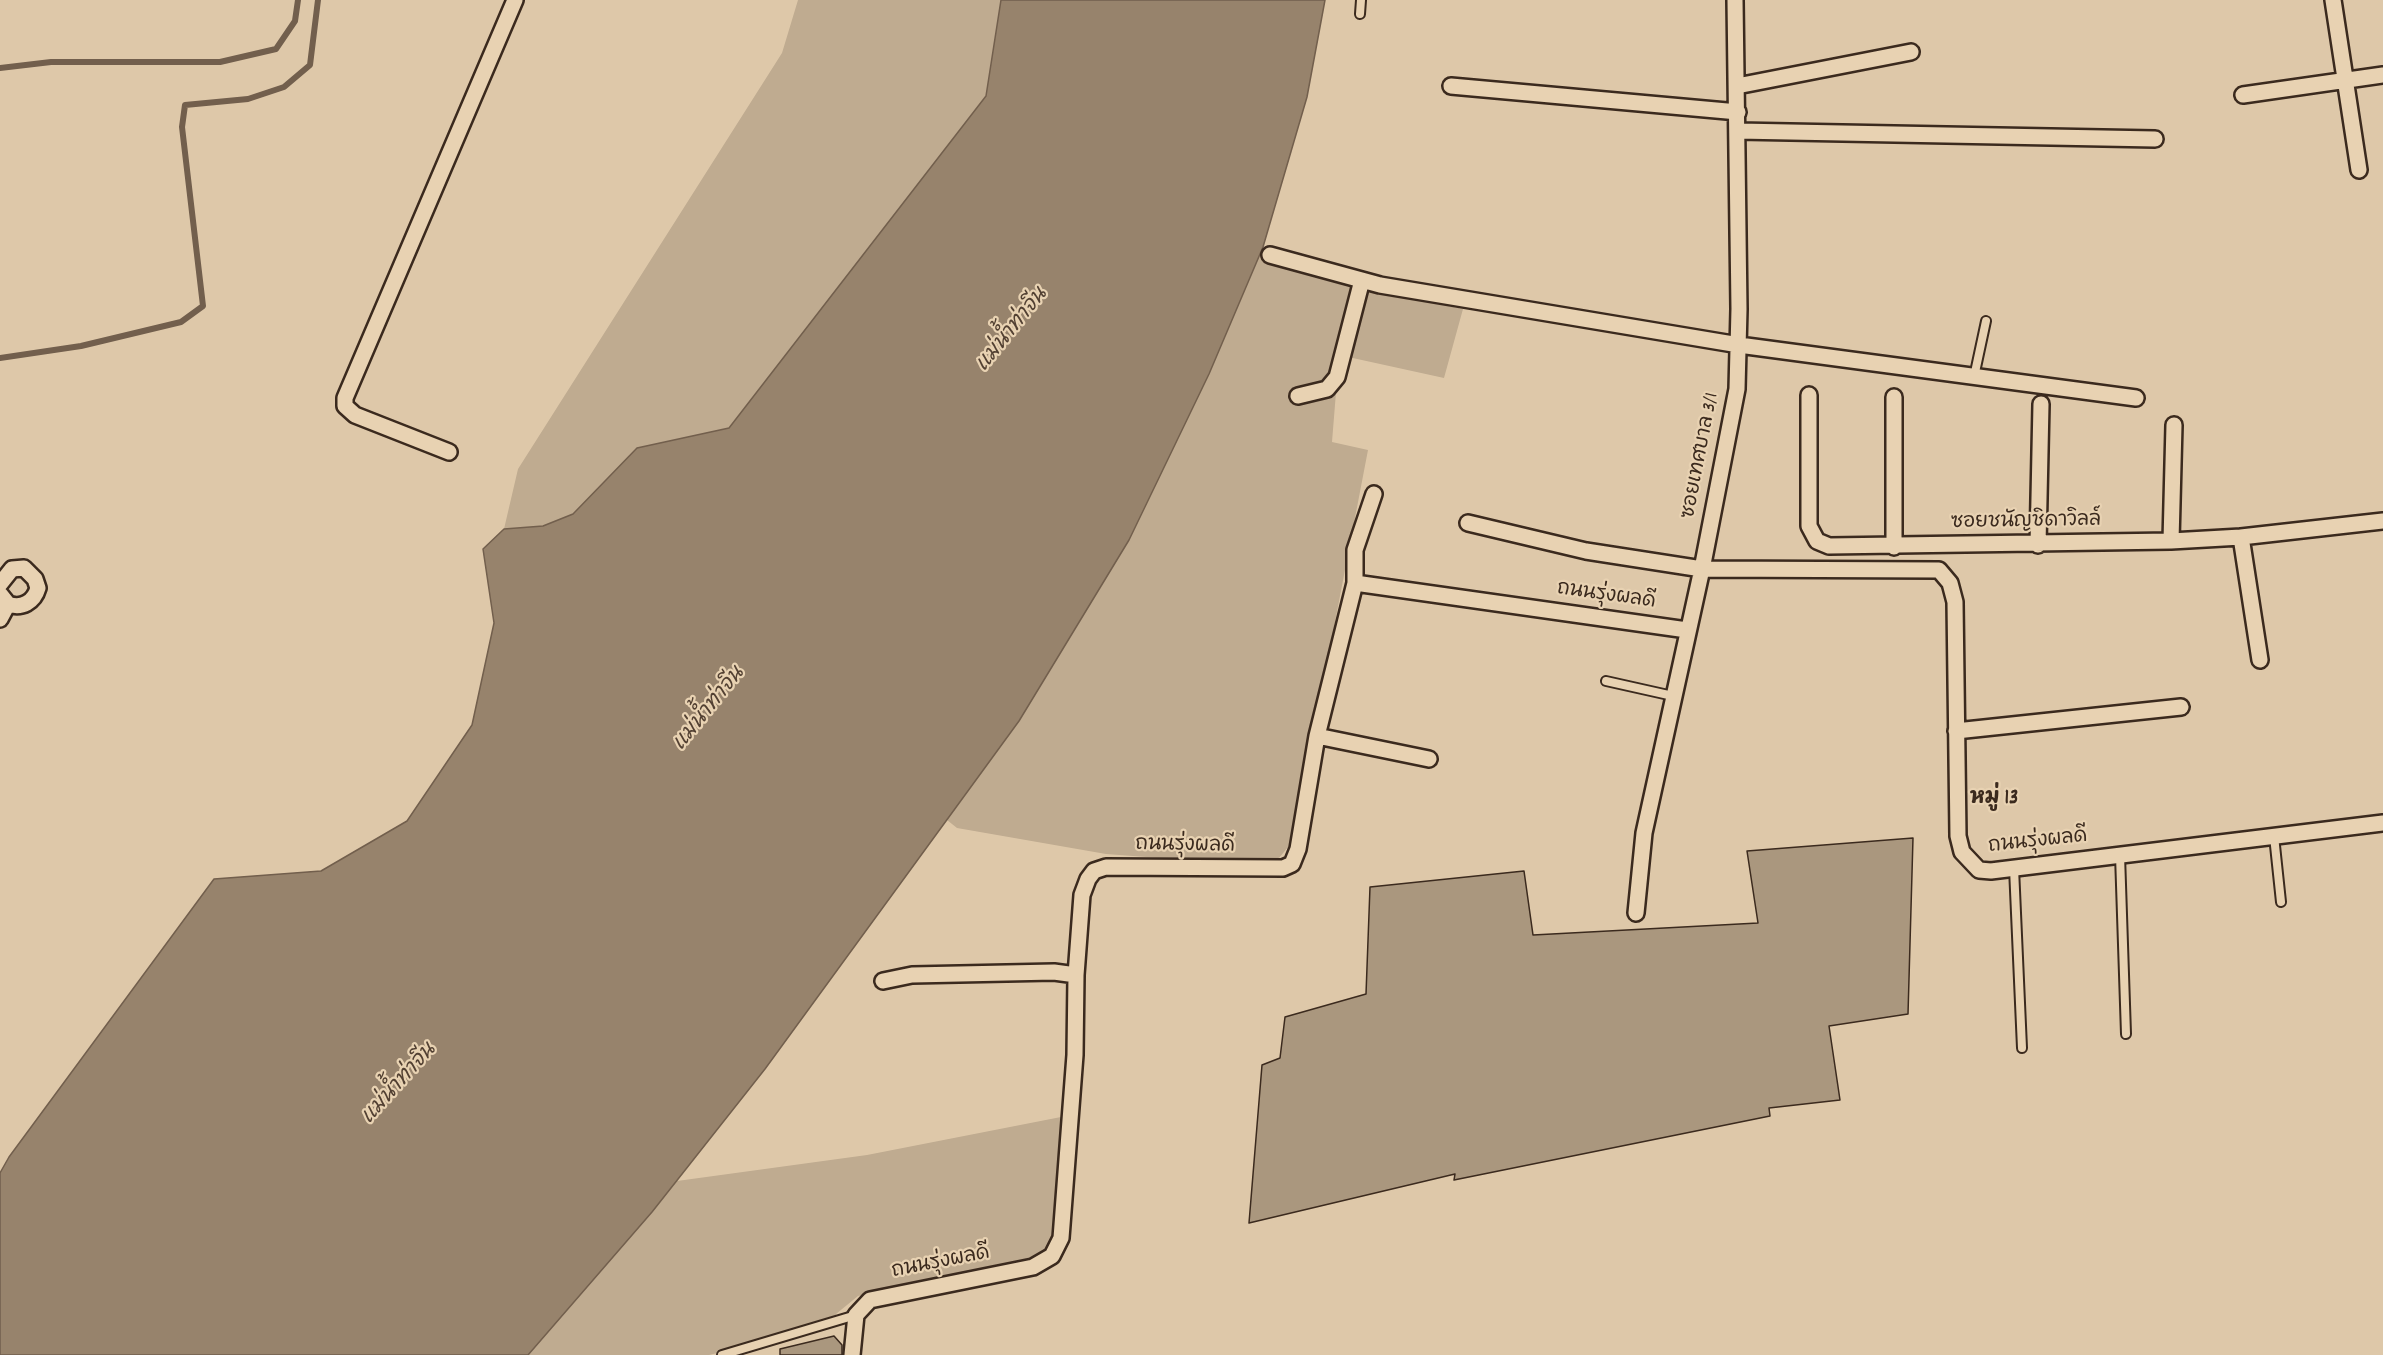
<!DOCTYPE html>
<html>
<head>
<meta charset="utf-8">
<style>
	body { margin:0 }
	canvas { display:block; background:#dec8a9 }
</style>
</head>
<body>
<canvas width="2383" height="1355"></canvas>
<script>
const c = document.querySelector('canvas').getContext('2d');
c.lineJoin = 'round';
function fill(path, color) { c.fillStyle = color; c.fill(path, 'evenodd'); }
function strokePath(path, color, width, dash) { c.strokeStyle = color; c.lineWidth = width; c.lineCap = dash ? 'butt' : 'round'; c.setLineDash(dash || []); c.stroke(path); }
function write(font, color, halo, rows, align = 'center') {
  c.font = font + ' Dekko,"Playpen Sans Thai",sans-serif'; c.lineWidth = 4.5; c.setLineDash([]); c.textBaseline = 'middle'; c.strokeStyle = halo; c.fillStyle = color; for (const [text, x, y, turn = 0] of rows) {
    c.save(); c.translate(x, y); c.rotate((+turn || 0) * Math.PI / 180); c.textAlign = isNaN(turn) ? turn : align; if (halo) c.strokeText(text, 0, 0); c.fillText(text, 0, 0); c.restore();
  }
}
const green = new Path2D(`
	M798,0H1001L986,96L729,428L637,448L573,514L543,526L504,529L518,469L782,53Z
	M1263,247L1339,266L1344,284L1463,309L1444,378L1339,355L1332,442L1368,450L1293,841L1279,858L1200,861L1106,854L957,828L947,820L1019,721L1129,540L1209,374Z
	M1061,1117L1056,1237L1050,1251L1038,1260L858,1296L836,1314L834,1325L709,1355H528L677,1181L867,1155Z`);
const water = new Path2D(`
	M1001,0H1325L1307,97L1263,247L1209,374L1129,540L1019,721L765,1069L652,1212L528,1355H0V1173L9,1157L214,879L321,871L407,821L472,725L494,623L483,549L504,529L543,526L573,514L637,448L729,428L986,96Z`);
const stream = new Path2D(`
	M0,68L51,62H220L276,49L295,21L298,0
	M0,358L81,346L181,322L203,306L182,127L185,105L248,99L284,87L310,65L318,0`);
const building = new Path2D(`
	M1913,838L1908,1014L1829,1026L1840,1100L1769,1108L1770,1116L1454,1180L1455,1174L1249,1223L1262,1065L1280,1058L1285,1017L1366,994L1370,887L1524,871L1533,935L1758,923L1747,851Z
	M834,1336L842,1345V1355H780V1349Z`);
const lane = new Path2D(`
	M1360,14L1361,0
	M1974,377L1986,321
	M1606,681L1673,696
	M2274,836L2281,902
	M2120,855L2126,1034
	M2014,868L2022,1048
	M722,1355L856,1315`);
const street = new Path2D(`
	M2333,0L2359,170
	M1451,86L1738,112
	M1737,86L1911,52
	M2243,95L2383,75
	M1738,131L2155,139
	M1270,255L1380,285L1739,345L2136,398
	M1809,395V526L1817,541L1829,546L2171,541L2241,537L2383,521
	M1298,396L1327,389L1337,377L1362,280
	M1894,397V547
	M449,452L355,415L345,406V398L515,0
	M1468,523L1586,551L1702,569L1939,570L1950,583L1955,602L1958,836L1962,852L1979,870L1991,871L2383,823
	M2241,537L2260,660
	M2171,541L2174,425
	M2038,545L2041,404
	M1355,583V550L1374,494
	M0,584L12,569L24,568L35,579L38,588C34,602 22,609 8,604L0,594
	M0,619L8,604
	M1956,731L2181,707
	M1317,736L1429,759
	M1636,913L1644,833L1702,569L1737,389L1739,309L1735,0
	M883,981L912,975L1054,972L1076,975
	M852,1355L856,1315L870,1300L1033,1267L1052,1256L1061,1238L1075,1055L1076,975L1082,895L1088,879L1094,871L1106,867L1283,868L1292,864L1298,849L1317,736L1355,583L1687,630`);
const streetNames = [
	["ซอยเทศบาล 3/1",1702,456,-79],
	["ซอยชนัญชิดาวิลล์",2026,523,-1],
	["ถนนรุ่งผลดี",1606,597,8],
	["ถนนรุ่งผลดี",2038,843,-6],
	["ถนนรุ่งผลดี",1185,847,1],
	["ถนนรุ่งผลดี",941,1264,-11]
];
const waterNames = [
	["แม่น้ำท่าจีน",1013,331,-51],
	["แม่น้ำท่าจีน",710,710,-51],
	["แม่น้ำท่าจีน",400,1085,-48]
];
const neighbourhoodNames = [
	["หมู่ 13",1994,800]
];
fill(green, '#bfab90');
fill(water, '#97836c');
strokePath(water, '#725f4d', 1.5);
strokePath(stream, '#725f4d', 6);
fill(building, '#aa977e');
strokePath(building, '#3b2a1e', 1.5);
strokePath(lane, '#3b2a1e', 12);
strokePath(street, '#3b2a1e', 20);
strokePath(lane, '#e8d2b2', 8);
strokePath(street, '#e8d2b2', 15);
write('20px', '#3b2a1e', '#e8d2b2', streetNames);
write('italic 21px', '#524032', '#e8d2b2', waterNames);
write('bold 21px', '#3b2a1e', '#e8d2b2', neighbourhoodNames);
</script>
</body>
</html>
